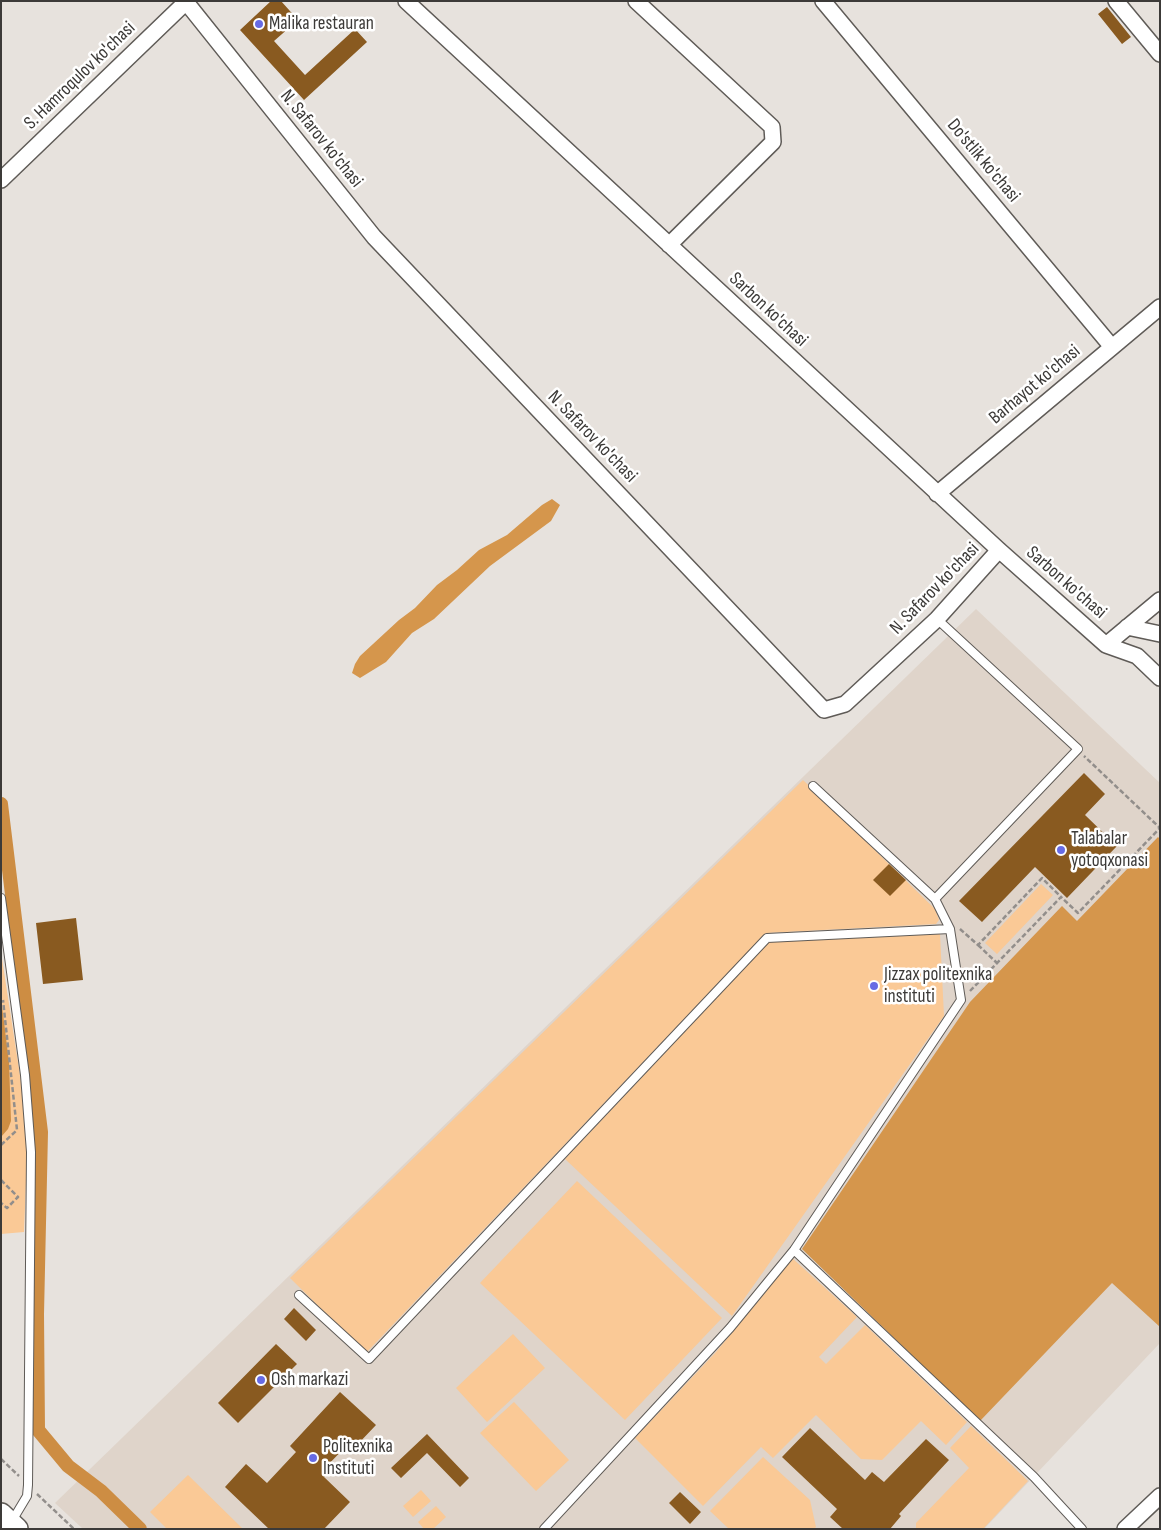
<!DOCTYPE html>
<html>
<head>
<meta charset="utf-8">
<style>
	body { margin:0 }
	#map { position:relative; width:1161px; height:1530px; overflow:hidden; background:#e7e2dd; font-family:"Sofia Sans Condensed",sans-serif }
	canvas { display:block }
	.frame { position:absolute; inset:0; border:2px solid #3c3a38; pointer-events:none }
</style>
</head>
<body>
<div id="map">
<canvas width="1161" height="1530"></canvas>
<div class="frame"></div>
</div>
<script>
const c = document.querySelector('canvas').getContext('2d');
c.lineJoin = 'round';
function fill(path, color) { c.fillStyle = color; c.fill(path, 'evenodd'); }
function strokePath(path, color, width, dash) { c.strokeStyle = color; c.lineWidth = width; c.lineCap = dash ? 'butt' : 'round'; c.setLineDash(dash || []); c.stroke(path); }
function write(font, color, halo, rows, align = 'center') {
  c.font = font + ' "Sofia Sans Condensed",sans-serif'; c.lineWidth = 5; c.setLineDash([]); c.textBaseline = 'middle'; c.strokeStyle = halo; c.fillStyle = color; for (const [text, x, y, turn = 0] of rows) {
    c.save(); c.translate(x, y); c.rotate((+turn || 0) * Math.PI / 180); c.textAlign = isNaN(turn) ? turn : align; if (halo) c.strokeText(text, 0, 0); c.fillText(text, 0, 0); c.restore();
  }
}
const built = new Path2D(`
	M976,609L1160,783V1343L984,1529H83L55,1503Z`);
const green = new Path2D(`
	M803,780L935,909L939,920L936,924L766,933L366,1353L290,1278Z
	M1041,884L1053,895L997,954L985,943Z
	M940,934L944,1016L732,1316L565,1159L769,942Z
	M1,952L23,1095L27,1158L24,1232L1,1234Z
	M577,1181L722,1318L625,1420L480,1283Z
	M791,1257L857,1317L819,1357L826,1364L865,1325L967,1422L946,1445L921,1421L882,1460L861,1459L816,1415L773,1458L761,1447L703,1506L635,1438L716,1352L764,1294Z
	M513,1334L545,1368L487,1422L456,1388Z
	M514,1402L569,1460L536,1491L480,1433Z
	M971,1426L1028,1481L983,1529H916V1523L969,1468L950,1448Z
	M763,1457L810,1500L816,1527L814,1529H729L710,1511Z
	M188,1475L243,1529H167L150,1512Z
	M421,1490L431,1501L413,1517L403,1506Z
	M436,1506L446,1517L433,1529H424L418,1522Z`);
const forest = new Path2D(`
	M552,499L560,505L551,521L490,566L434,619L412,633L386,662L360,678L352,673L355,664L360,656L399,620L415,608L437,585L457,570L479,550L507,535L542,505Z
	M1158,837L1160,839V1327L1112,1283L980,1421L802,1249L970,1002L1062,906L1077,921Z`);
const water = new Path2D(`
	M1,998L9,1062L11,1121L8,1129L1,1137Z`);
const canal = new Path2D(`
	M1,804L41,1132L37,1314L38,1430L68,1466L101,1491L140,1529`);
const building = new Path2D(`
	M271,1H281L298,20L274,41L305,75L355,29L367,42L304,100L240,30Z
	M1107,7L1131,37L1122,44L1098,14Z
	M1084,773L1105,794L1085,815L1117,846L1067,898L1035,867L982,922L959,901Z
	M889,864L906,880L890,896L873,880Z
	M76,918L83,980L43,984L36,923Z
	M294,1308L316,1330L306,1341L284,1319Z
	M276,1344L297,1364L238,1423L218,1403Z
	M340,1392L376,1425L357,1445L352,1440L325,1468L329,1472L324,1477L350,1502L324,1529H269L225,1487L246,1464L267,1483L296,1452L290,1446Z
	M810,1428L865,1480L872,1472L884,1482L926,1439L949,1460L899,1514L901,1516L890,1529H843L830,1517L837,1509L782,1457Z
	M427,1434L469,1478L460,1487L427,1453L401,1478L391,1468Z
	M680,1492L701,1512L690,1524L669,1503Z`);
const path = new Path2D(`
	M960,929L978,945L1042,878L1061,897
	M978,945L997,963
	M970,991L1061,897L1078,913L1160,828L1084,756
	M1,1145L17,1130L3,1000
	M1,1180L18,1197L7,1208L1,1203
	M1,1459L19,1476
	M37,1494L74,1529`);
const service = new Path2D(`
	M813,786L935,899L950,929
	M1,898L25,1075L31,1152L28,1485L27,1496L12,1521
	M935,899L1078,749L937,619
	M794,1250L1034,1477L1082,1529
	M299,1295L369,1359L767,938L950,929L961,1000L794,1250L730,1328L544,1529`);
const minor = new Path2D(`
	M406,1L999,550L1106,645L1137,656L1160,678
	M636,1L772,127L773,142L669,245
	M823,1L1112,347
	M1116,1L1160,54
	M186,2L374,237L824,710L845,704L937,619L999,550
	M1,180L187,1
	M937,494L1160,307
	M1127,627L1160,634
	M1106,645L1160,600
	M1125,1529L1160,1496`);
const secondary = new Path2D(`
	M1,1514L17,1529`);
const markers = [
	[259,24,5,"#676be4"],
	[1061,850,5,"#676be4"],
	[874,986,5,"#676be4"],
	[261,1380,5,"#676be4"],
	[313,1458,5,"#676be4"]
];
const poiNames = [
	["Malika restauran",269,24],
	["Talabalar",1071,839],
	["yotoqxonasi",1071,861],
	["Jizzax politexnika",884,975],
	["instituti",884,997],
	["Osh markazi",271,1380],
	["Politexnika",323,1447],
	["Instituti",323,1469]
];
const streetNames = [
	["S. Hamroqulov ko'chasi",80,76,-44],
	["N. Safarov ko'chasi",321,139,51],
	["Do'stlik ko'chasi",983,161,50],
	["Sarbon ko'chasi",768,310,43],
	["Barhayot ko'chasi",1035,385,-40],
	["N. Safarov ko'chasi",592,437,46],
	["Sarbon ko'chasi",1066,583,41],
	["N. Safarov ko'chasi",935,589,-46]
];
fill(built, '#dfd4ca');
fill(green, '#fac996');
fill(forest, '#d5964c');
fill(water, '#cd8d43');
strokePath(canal, '#cd8d43', 14);
fill(building, '#895a20');
strokePath(service, '#5f5b57', 10);
strokePath(minor, '#5f5b57', 18);
strokePath(secondary, '#5f5b57', 24);
strokePath(path, '#928e8b', 2.5, [5, 2.5]);
strokePath(service, '#fff', 8);
strokePath(minor, '#fff', 15);
strokePath(secondary, '#fff', 21);
for (const [x, y, r, color] of markers) { const dot = new Path2D(); dot.arc(x, y, r, 0, 2 * Math.PI); c.fillStyle = color; c.fill(dot); strokePath(dot, '#fff', 2); }
write('19px', '#3c3a38', '#fff', poiNames, 'left');
write('19px', '#3c3a38', '#fff', streetNames);
</script>
</body>
</html>
